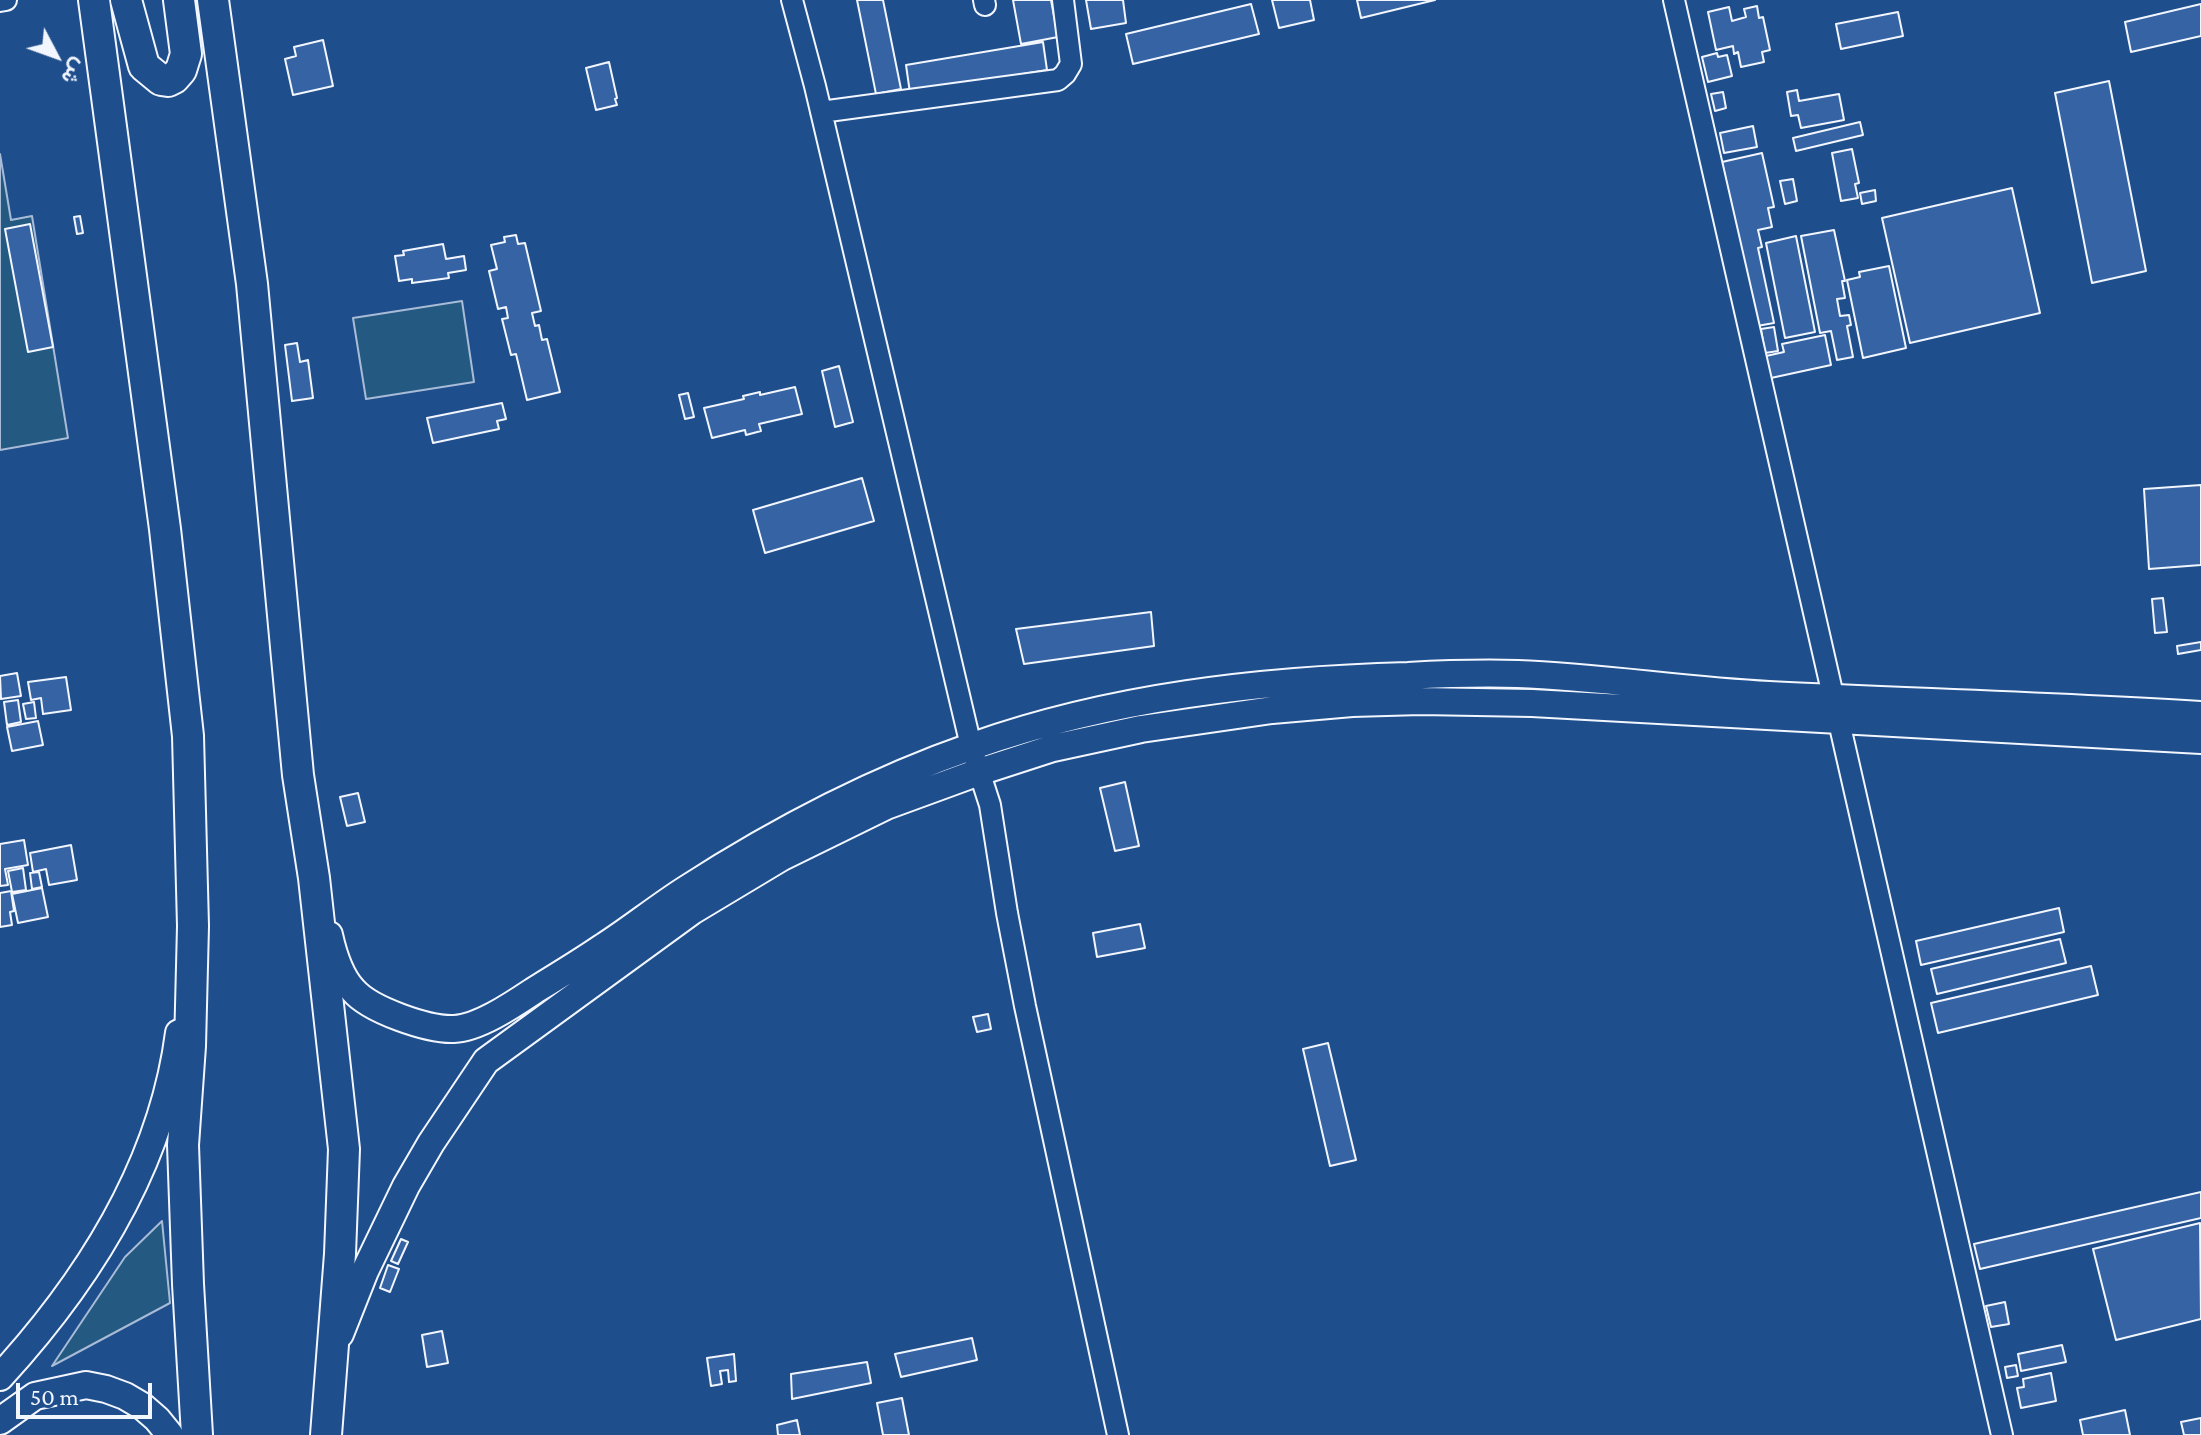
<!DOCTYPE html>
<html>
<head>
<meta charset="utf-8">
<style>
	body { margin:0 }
	#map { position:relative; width:2201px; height:1435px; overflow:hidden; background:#1f4e8c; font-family:"Crimson Pro",Vazirmatn,serif }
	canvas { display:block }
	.north { position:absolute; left:16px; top:16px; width:80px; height:80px; -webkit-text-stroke:6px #1f4e8c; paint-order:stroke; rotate:131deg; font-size:22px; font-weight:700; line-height:32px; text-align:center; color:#f2f6ff }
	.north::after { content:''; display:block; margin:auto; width:28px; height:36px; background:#f2f6ff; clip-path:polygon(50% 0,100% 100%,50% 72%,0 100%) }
	.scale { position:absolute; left:16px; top:1383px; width:136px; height:36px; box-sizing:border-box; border:4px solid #f2f6ff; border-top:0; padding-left:10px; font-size:24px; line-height:28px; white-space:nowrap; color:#f2f6ff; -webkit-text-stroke:6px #1f4e8c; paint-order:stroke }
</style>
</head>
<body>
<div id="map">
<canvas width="2201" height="1435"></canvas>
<div class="north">ش</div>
<div class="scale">50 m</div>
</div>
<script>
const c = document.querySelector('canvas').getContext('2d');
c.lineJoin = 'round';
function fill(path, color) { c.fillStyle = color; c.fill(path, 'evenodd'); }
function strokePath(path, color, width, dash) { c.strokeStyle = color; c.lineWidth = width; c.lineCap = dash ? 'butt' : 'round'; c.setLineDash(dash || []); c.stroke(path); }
const green = new Path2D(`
	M0,154L11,220L32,216L68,438L0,450Z
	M462,301L474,382L366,399L353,318Z
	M162,1221L170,1303L52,1366L125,1257Z`);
const building = new Path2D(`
	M857,0H883L901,89L876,94Z
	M1013,0H1051L1058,37L1021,44Z
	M1086,0H1123L1126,23L1091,29Z
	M1272,0H1310L1314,20L1279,28Z
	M1357,0H1435L1361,18Z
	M1251,4L1259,34L1133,64L1126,34Z
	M2201,4V36L2131,52L2125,22Z
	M1757,6L1759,18L1763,17L1770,50L1762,52L1764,62L1741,67L1738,52L1734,54L1733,46L1716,50L1708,12L1729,7L1732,21L1746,17L1744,9Z
	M1898,12L1903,36L1841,49L1836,24Z
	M323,40L333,86L293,95L285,59L296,56L294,47Z
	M1043,42L1047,70L910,93L906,65Z
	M1717,53L1718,57L1727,55L1732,76L1708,82L1702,57Z
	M609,62L617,98L615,99L617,105L596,110L586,68Z
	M2109,81L2146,271L2092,283L2055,93Z
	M1797,90L1799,101L1839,94L1844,120L1801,128L1798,115L1791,116L1787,92Z
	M1723,92L1726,108L1715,111L1711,94Z
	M1860,122L1863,135L1796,151L1793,138Z
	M1753,126L1757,147L1724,153L1720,133Z
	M1852,149L1859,183L1855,184L1858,198L1841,201L1832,153Z
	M1762,153L1774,207L1768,208L1772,227L1758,230L1762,247L1758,248L1774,323L1757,326L1722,162Z
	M1793,179L1797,201L1785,204L1780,181Z
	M2012,188L2040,313L1910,343L1882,218Z
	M1875,190L1876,201L1862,204L1860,193Z
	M80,216L83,233L77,234L74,217Z
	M30,224L53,347L28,352L5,229Z
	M1834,230L1845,281H1842L1845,298L1837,299L1840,316L1849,315L1851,325L1847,326L1853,357L1837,360L1831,331L1820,333L1801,236Z
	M516,235L518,244L525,243L541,311L532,313L535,326L539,325L542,340L547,339L560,392L527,400L516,354L511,355L502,319L508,318L506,307L498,309L489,271L497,269L491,245L505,242L504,237Z
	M1796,236L1815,332L1785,338L1766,243Z
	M443,244L446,259L464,256L466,270L448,273L449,278L412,283V279L399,281L395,256L404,255L403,251Z
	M1889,266L1906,348L1863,358L1847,280L1860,277L1859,272Z
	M1774,327L1778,351L1765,353L1761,329Z
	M1825,335L1831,365L1771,378L1766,356L1784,352L1782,344Z
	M297,343L300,362L308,360L313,398L292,401L285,345Z
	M839,366L853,422L835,427L822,371Z
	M795,387L802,414L759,424L761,431L746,435L745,430L712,438L704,408L744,399L743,396L760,392V395Z
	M688,393L694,417L685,419L679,395Z
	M502,403L506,419L497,421L499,429L433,443L427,418Z
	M862,478L874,521L765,553L753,510Z
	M2201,485V565L2149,569L2144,489Z
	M2163,598L2167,632L2155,633L2152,599Z
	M1151,612L1154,646L1024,664L1016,629Z
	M2201,642V650L2178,654L2177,646Z
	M17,673L21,696L1,699L0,676Z
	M66,677L71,710L43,714L41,698L31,700L28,682Z
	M18,700L21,722L7,725L4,702Z
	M34,702L36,718L26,719L23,704Z
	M38,721L43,745L12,751L7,727Z
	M1125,782L1139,846L1115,851L1100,788Z
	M358,793L365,822L347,826L340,797Z
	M24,840L28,865L5,869L8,885L0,886V844Z
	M71,845L77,880L49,885L46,869L33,872L30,853Z
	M23,868L26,890L12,892L8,871Z
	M39,872L42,887L32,889L30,873Z
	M42,888L48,917L18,923L12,894Z
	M11,891L14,911L10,912L12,925L0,927V893Z
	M2059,908L2064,932L1921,965L1916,941Z
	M1140,924L1145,948L1097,957L1093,933Z
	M2060,939L2066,963L1937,994L1931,969Z
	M2091,966L2098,995L1938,1033L1931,1003Z
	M988,1014L991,1029L977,1032L973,1017Z
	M1328,1043L1356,1160L1330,1166L1303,1049Z
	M2201,1192V1218L1980,1269L1974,1244Z
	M2200,1223L2201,1319L2116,1340L2093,1249Z
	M401,1239L408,1242L398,1264L391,1261Z
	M388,1265L399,1269L390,1292L380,1288Z
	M2005,1302L2009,1324L1991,1327L1986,1306Z
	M442,1331L448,1363L427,1367L422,1335Z
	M972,1338L977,1360L901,1377L895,1354Z
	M2062,1345L2066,1362L2021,1371L2018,1354Z
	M734,1354L736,1381L729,1382L728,1370L720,1371L722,1384L711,1386L707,1358Z
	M867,1362L871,1383L792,1399L791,1374Z
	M2016,1365L2018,1376L2007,1378L2005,1367Z
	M2051,1373L2056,1401L2021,1408L2017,1388L2024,1387L2023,1379Z
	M902,1398L909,1435H883L877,1403Z
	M2125,1410L2130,1435H2083L2080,1420Z
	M2201,1418V1435H2184L2181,1422Z
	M797,1420L800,1435H778L777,1425Z`);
const minor = new Path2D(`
	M792,0L815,86L971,746L990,805L1007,913L1025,1006L1118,1435
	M984,0L985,5
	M1674,0L2002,1435
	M0,1L6,0
	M821,112L1058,80L1065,74L1071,64L1063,0`);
const major = new Path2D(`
	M329,935C333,953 340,976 353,990C370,1010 428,1030 454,1029C479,1028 514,1004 535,990C558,976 581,962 603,947C631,929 657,908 685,890C775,832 872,781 973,746C1111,697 1261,680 1408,676C1445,674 1482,673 1518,674C1602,677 1685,691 1769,695C1913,702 2057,706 2201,715
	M340,1334L365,1271L406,1186L431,1143L486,1061L692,911L782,857L886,806L979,772L1053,748L1141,729L1272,710L1352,703L1421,701L1532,703L2201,740
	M0,1377C88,1281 162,1164 179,1033
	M0,1421L35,1396L86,1385L106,1389L125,1396L142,1406L157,1419L170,1435`);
const highway = new Path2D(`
	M94,0L165,529L188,736L193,926L190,1046L183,1145L188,1284L197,1435
	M126,0L144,66L161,80L168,81L174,78L181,70L186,54L179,0
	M213,0L252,284L298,775L314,878L344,1149L340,1254L326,1435`);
fill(green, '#245a82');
strokePath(green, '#a8bbd7', 2);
fill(building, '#3563a3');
strokePath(building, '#f2f6ff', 2);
strokePath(minor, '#f2f6ff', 24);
strokePath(major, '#f2f6ff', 30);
strokePath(highway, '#f2f6ff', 34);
strokePath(minor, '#1f4e8c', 20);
strokePath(major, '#1f4e8c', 26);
strokePath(highway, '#1f4e8c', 30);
</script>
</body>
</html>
